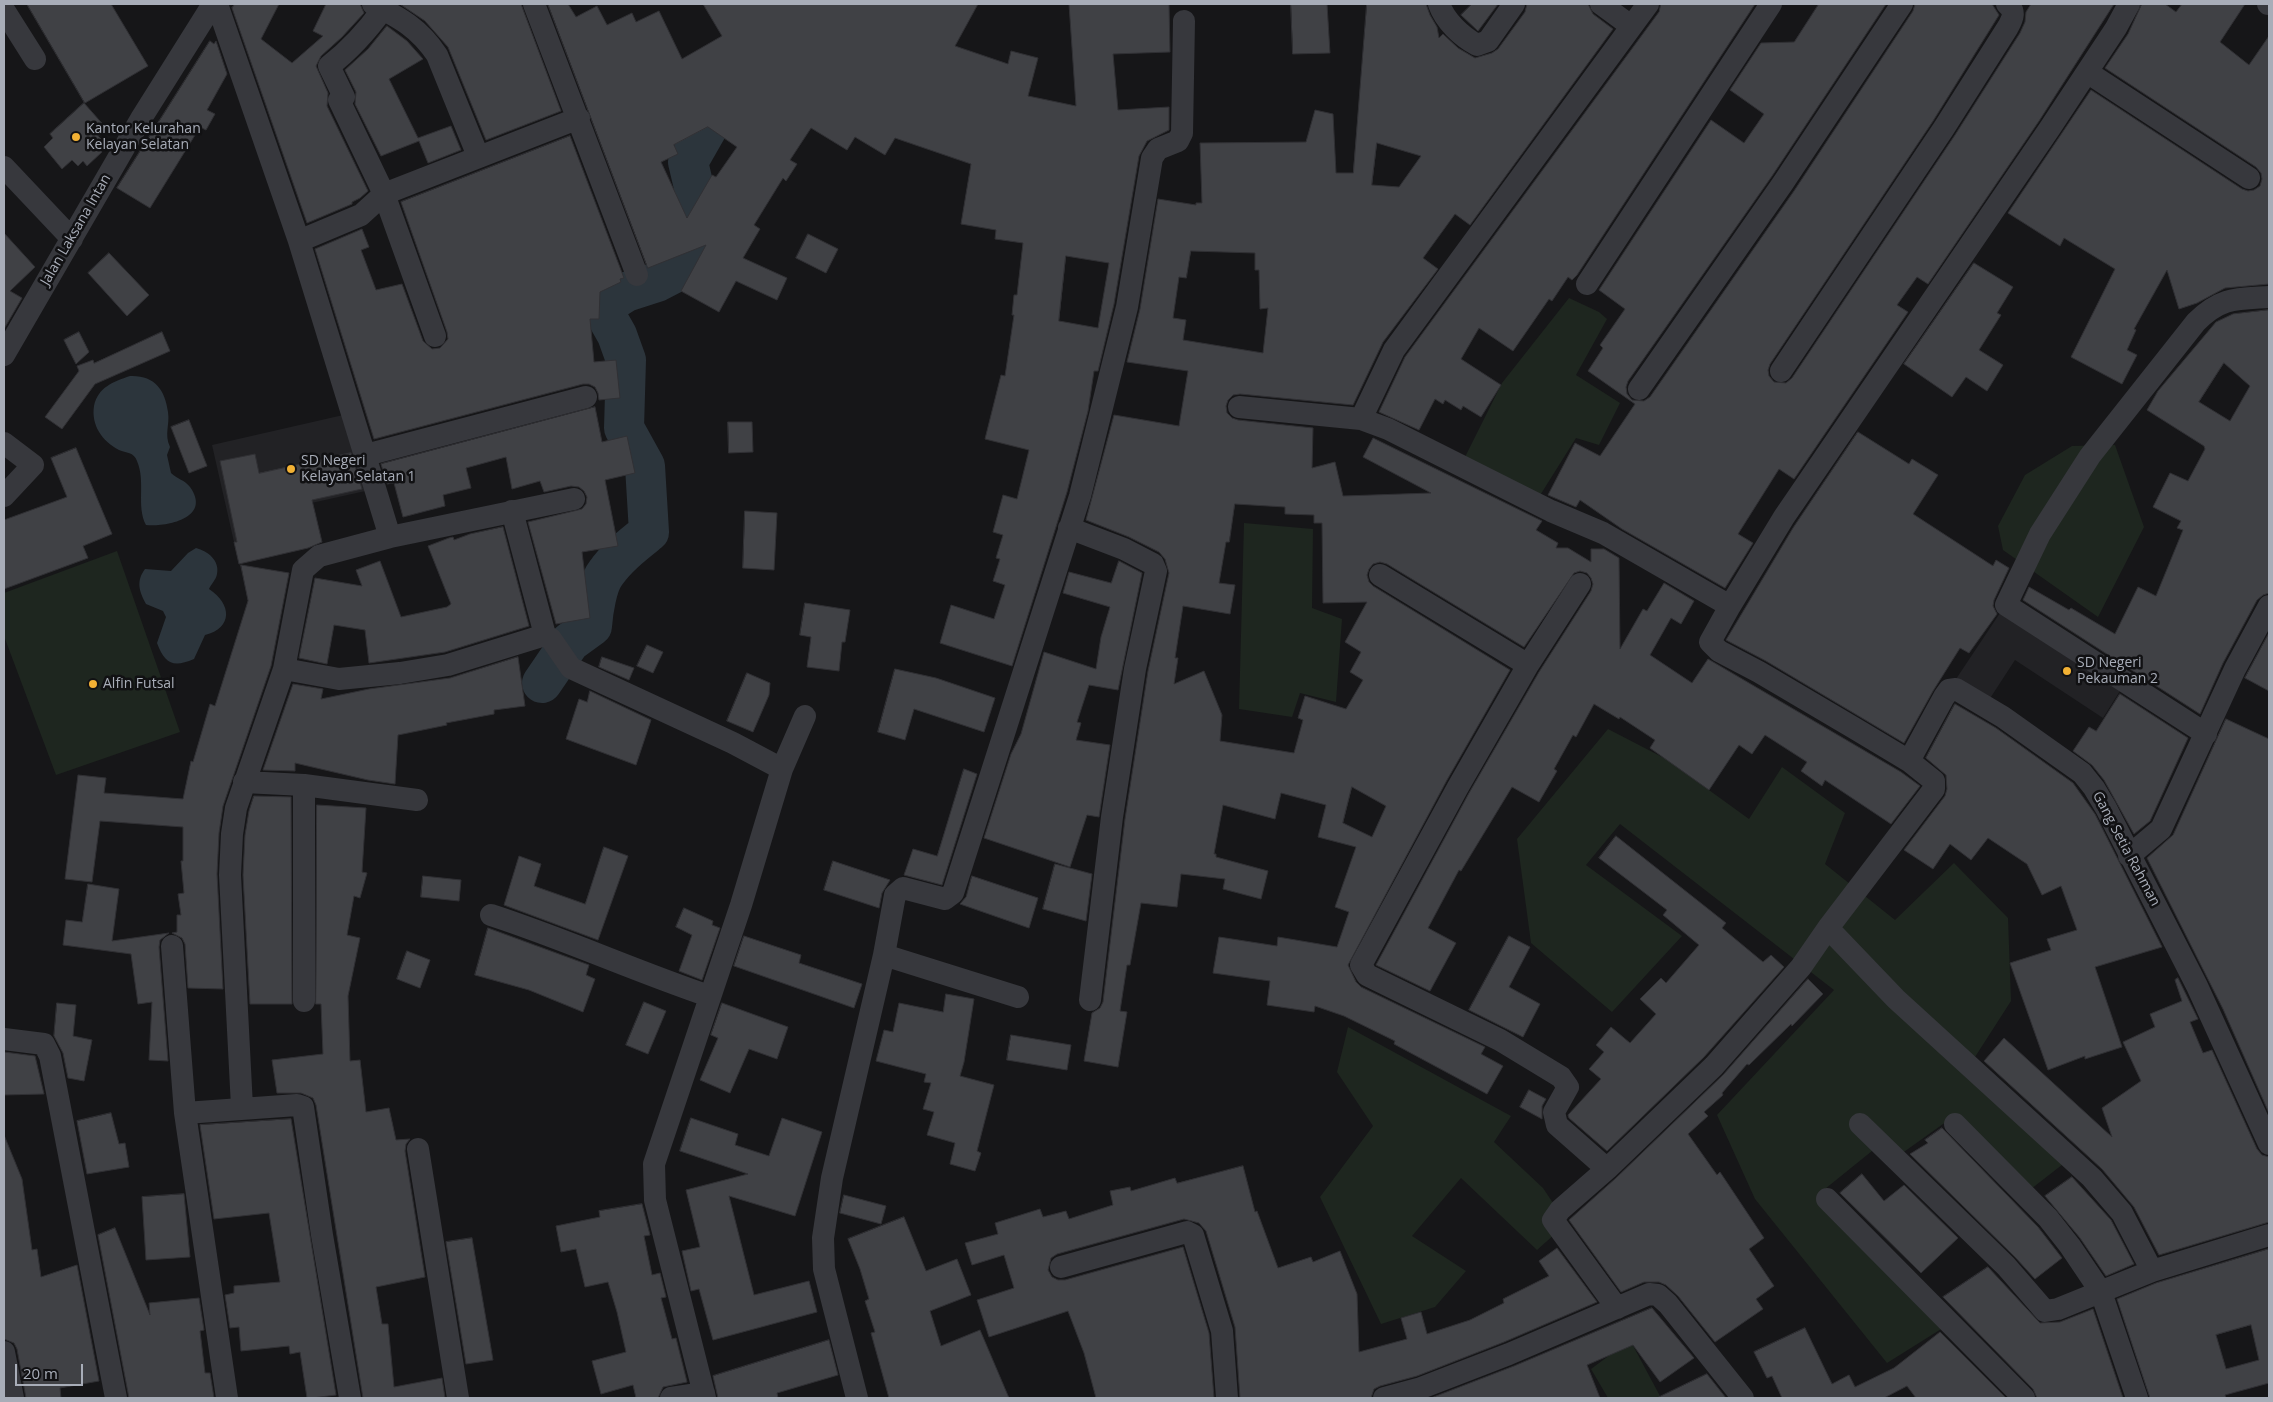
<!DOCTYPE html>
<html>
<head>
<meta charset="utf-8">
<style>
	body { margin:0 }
	#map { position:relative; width:2273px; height:1402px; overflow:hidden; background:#161618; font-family:"Open Sans",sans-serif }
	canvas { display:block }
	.frame { position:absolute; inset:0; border:5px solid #a8adb8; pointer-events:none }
	.scale { position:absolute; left:15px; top:1364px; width:68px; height:22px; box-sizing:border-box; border:2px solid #a8adb8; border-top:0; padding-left:6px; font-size:15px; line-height:18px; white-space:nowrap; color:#a8adb8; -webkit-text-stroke:4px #111113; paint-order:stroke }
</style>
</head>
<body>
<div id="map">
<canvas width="2273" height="1402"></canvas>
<div class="frame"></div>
<div class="scale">20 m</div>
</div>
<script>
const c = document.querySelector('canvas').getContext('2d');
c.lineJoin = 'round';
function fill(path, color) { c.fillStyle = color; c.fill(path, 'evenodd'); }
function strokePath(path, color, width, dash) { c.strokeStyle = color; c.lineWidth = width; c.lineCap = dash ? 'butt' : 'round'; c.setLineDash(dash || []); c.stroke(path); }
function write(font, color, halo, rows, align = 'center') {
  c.font = font + ' "Open Sans",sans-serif'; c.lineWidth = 5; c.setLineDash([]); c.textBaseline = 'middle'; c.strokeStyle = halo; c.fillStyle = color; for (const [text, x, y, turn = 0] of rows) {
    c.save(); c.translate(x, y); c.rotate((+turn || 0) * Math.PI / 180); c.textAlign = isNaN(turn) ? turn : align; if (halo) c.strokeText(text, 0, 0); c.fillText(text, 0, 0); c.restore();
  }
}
const built = new Path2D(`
	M352,413L370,490L271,512L276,532L234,542L212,445Z
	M2004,607L2123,686L2103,718L2015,660L1987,703L1954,682Z`);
const green = new Path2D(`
	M1569,298L1599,312L1607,319L1576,375L1620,403L1599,445L1576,438L1539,497L1465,457L1502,383Z
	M2115,445L2144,527L2098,617L2003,550L1998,526L2025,475L2072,446Z
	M1244,523L1313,529L1312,608L1342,619L1336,702L1300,693L1292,717L1239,709Z
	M117,551L180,732L56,775L4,636V593Z
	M1608,729L1666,759L1749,819L1782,767L1845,813L1825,864L1895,920L1954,863L2008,918L2011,1001L1966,1071L2067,1161L2031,1189L1957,1114L1901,1154L1872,1151L1820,1193L1946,1326L1887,1363L1755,1199L1717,1115L1834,990L1620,824L1586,865L1682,936L1612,1012L1531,943L1517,839Z
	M1348,1027L1511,1116L1494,1142L1543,1188L1553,1203L1556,1233L1537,1250L1461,1178L1412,1236L1466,1271L1435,1307L1381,1324L1320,1197L1373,1126L1337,1072Z
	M1630,1340L1660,1396L1657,1398H1608L1591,1369Z`);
const water = new Path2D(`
	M130,376C154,375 165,389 168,412C170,425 164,434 170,447L167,455L171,473C177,479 185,480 190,487C212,518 167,527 146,525C136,506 146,482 137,461C134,452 126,453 119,450C102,441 91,425 94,406C98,387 113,382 130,376Z
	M196,548C208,551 220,561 217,574C216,580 211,584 209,589C232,604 233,628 205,635L194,659C173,668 165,664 157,643L166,617L163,611L146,604C139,591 136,581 145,569L171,571L188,553Z`);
const river = new Path2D(`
	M542,683L570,642L592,626C593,612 597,584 606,573C617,557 634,544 649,532L645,466L624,428L626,360L617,335L604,312L610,302L626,292L657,282L715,252L723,234L717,218L697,200L688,162L708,127L747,79L766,50L763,34L749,4`);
const building = new Path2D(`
	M27,4H111L148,66L85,103Z
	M235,4H279L261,39L292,63L323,36L313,31L326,4H360L364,13L342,37L321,56L316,66L328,93L327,106L368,191L360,198L352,202V204L307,223L232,8Z
	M400,4H521L561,111L486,140L448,47L425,21Z
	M548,4H568L576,17L597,6L607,25L632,13L636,22L659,11L682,59L722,36L703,4H978L955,46L1008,64L1011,51L1038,58L1028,96L1076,106L1069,4H1169L1170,52L1113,54L1118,110L1169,107V130L1147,141L1139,156L1114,304L1098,371H1094L1088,411L1067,492L1012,666L940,643L951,605L994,619L1005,585L993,581L1000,559L996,558L1003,535L993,532L1003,495L1017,499L1029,450L985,439L1001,375L1005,376L1014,315H1012L1014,295H1017L1023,243L995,239L996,230L961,224L971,164L895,138L885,155L855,137L847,150L811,128L790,160L797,164L786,181L783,178L754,225L760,229L743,258L787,278L777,300L736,281L719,312L681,291L706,245L648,268ZM708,127L737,147L716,177L712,175L687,218L661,162L678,154L674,145ZM1066,256L1109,263L1098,328L1059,321Z
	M1291,4H1327L1330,53L1293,54Z
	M1367,4H1426L1430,15L1437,27L1439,38L1443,34L1458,48L1475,58L1492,53L1498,49L1525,12L1527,4H1588L1593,14L1613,29L1470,225L1455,214L1423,258L1438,269L1383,342L1353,405L1240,394L1233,395L1228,400L1226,406L1227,413L1232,418L1238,420L1313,428L1312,468L1335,462L1343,496L1431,493L1363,457L1373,438L1542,521L1536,530L1558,543L1556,548H1568L1591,562V549H1604L1619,558L1620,649L1643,609L1647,611L1664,583L1694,601L1681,624L1671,618L1650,655L1692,683L1708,659L1901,772L1920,786L1891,824L1825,780L1822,786L1801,771L1807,762L1765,735L1752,754L1739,745L1709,790L1650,748L1655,740L1620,717L1619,719L1594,704L1576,737L1573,735L1554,769L1557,771L1539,802L1512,787L1461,871L1459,870L1428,928L1456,943L1430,991L1376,965L1469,793L1539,672L1591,591L1593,584L1591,578L1587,573L1580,571L1574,573L1524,647L1387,564L1380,562L1373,564L1369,569L1367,575L1369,582L1373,586L1510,670L1447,780L1348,965L1356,982L1361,987L1485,1047L1481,1054L1503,1066L1487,1094L1394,1044L1395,1041L1344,1016L1315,1006L1314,1012L1267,1005L1270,981L1213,973L1219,937L1277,946L1278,937L1337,947L1349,912L1335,907L1356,847L1318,837L1326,805L1281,793L1275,819L1223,805L1214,854H1216V857L1268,871L1261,899L1223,889L1225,879L1181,874L1177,907L1141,903L1130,965H1127L1120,1011L1127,1012L1118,1067L1084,1061L1092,1013L1100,1008L1103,1002L1125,819L1148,671L1169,573L1165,559L1159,552L1129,537L1086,520L1114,415L1179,426L1188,371L1127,362L1140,309L1158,199L1196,205V203H1202L1200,143L1306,142L1315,110L1333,114L1336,173H1353ZM1377,143L1421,156L1399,187L1372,185ZM1191,251L1255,253V270H1259L1260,309L1268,308L1263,353L1183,340L1186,320L1173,318L1179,277L1186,278ZM1235,504L1285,507V514L1314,515V523H1322L1323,603L1367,602L1345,642L1361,652L1350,672L1363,680L1346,709L1305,696L1298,718L1303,720L1294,753L1220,741L1222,715L1204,671L1174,684L1178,658H1175L1183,606L1230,614L1235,585L1219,583L1226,542H1229ZM1352,787L1386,806L1372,837L1343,823Z
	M1472,4H1498L1478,31L1461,15Z
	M1661,4H1755L1577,275L1572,280L1568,277L1552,301L1549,299L1513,351L1479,328L1461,359L1501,385L1481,417L1463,406L1461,410L1445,400L1443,404L1435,399L1419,430L1379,412L1405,357L1659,12Z
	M1819,4H1886L1772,176L1628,381L1626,387L1627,394L1632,400L1644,401L1650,397L1794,191L1913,11L1915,4H1992L1999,15L1933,121L1770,364L1768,370L1769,376L1774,382L1786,383L1792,378L1955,135L2020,33L2025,22L2026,12L2031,4H2114L2039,121L1928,284L1917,277L1897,305L1908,312L1794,479L1779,469L1738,534L1753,543L1725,588L1622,529L1580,500L1576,507L1548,495L1575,443L1600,456L1635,404L1588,371L1603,348L1600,345L1625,309L1599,290L1711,120L1744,143L1764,114L1730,90L1761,43L1794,42Z
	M2142,4H2165L2176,12L2182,4H2245L2220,42L2249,65L2269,36V284L2225,288L2197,303L2179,309L2167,270L2134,329L2136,330L2127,350L2137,355L2122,384L2071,357L2115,269L2064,238L2060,246L2008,213L2091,90L2242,189L2248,191L2254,190L2260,186L2262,179L2261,173L2256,167L2105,68L2128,34Z
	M387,26L407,41L423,59L389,79L418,138L451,126L461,150L428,163L419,141L381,156L355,104L356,92L345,70L368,49Z
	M210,41L214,44L216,41L227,74L207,110L215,114L206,130L200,127L150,208L117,188Z
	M84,103L107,129L98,136L104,142L98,147L102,152L87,166L83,161L78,166L72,160L62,169L44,147L53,138L50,134Z
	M570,136L624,278L620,279L621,282L600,292L599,319H590L594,362L616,360L620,398L599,400L598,393L595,387L589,384H583L374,439L315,249L362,229L369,247L361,250L376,290L402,284L423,341L432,349L440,348L448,339L447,332L401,202Z
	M4,233L35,267L10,291L22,298L4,329Z
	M808,234L838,249L826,273L796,258Z
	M109,253L149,295L127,316L88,273Z
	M1974,263L2013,287L1997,313L2001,315L1979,350L2003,365L1987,391L1966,377L1952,397L1904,364Z
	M2269,310V593L2263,595L2257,600L2223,663L2200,714L2023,600L2029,587L2069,610L2071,608L2115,634L2138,587L2156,596L2183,530L2177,528L2181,521L2153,507L2170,473L2188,481L2205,449L2204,446L2147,410L2158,391L2216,322L2233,314ZM2224,363L2250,386L2230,421L2199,402Z
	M79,332L89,352L76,364L64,340Z
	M162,332L170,351L95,384L62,429L45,417L79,371L77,366L93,360L94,363Z
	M595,407L602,442L627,436L635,473L605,480L618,546L582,552L590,618L556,624L528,522L582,509L586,504L587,497L584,491L579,487L571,486L544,492L540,481L512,489L506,457L466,468L471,488L443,495L445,506L403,517L394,483L387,484L381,464Z
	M189,420L207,466L189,473L171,427Z
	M728,422H752L753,452L729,453Z
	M1858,432L1909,464L1912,459L1938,475L1913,514L1993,566L1996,560L2009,568L1994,600L1993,606L1997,614L1969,653L1960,648L1933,691L1904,743L1766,661L1726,640L1793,528Z
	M76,448L112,534L83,546L88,558L4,589V520L67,497L51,458Z
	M351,453L362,489L312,500L322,542L308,548L239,564L234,542H237L220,461L255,454L259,473Z
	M745,511L777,513L774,570L743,568Z
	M503,527L529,626L445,652L369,663L365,630L334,625L327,664L299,658L315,578L362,586L356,570L380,561L401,617L447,607L451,604L428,546L449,538L453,537L454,540L470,534Z
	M1119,561L1142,573L1118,690L1089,685L1077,722L1081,723L1076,740L1110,745L1099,817L1087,815L1070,867L984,838L1011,754L1021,734L1044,652L1096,669L1101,637L1110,607L1063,593L1069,572L1111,583Z
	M241,565L289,573L271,666L223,806L219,833L217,874L223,989L188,988L185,944L182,938L172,933L177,932V915H181L178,894L184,893L181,861H183V827L100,821L92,882L65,879L78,775L106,778L104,793L183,799L191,761L193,762L210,704L215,706L248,601Z
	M805,603L850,610L845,642H842L839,671L807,667L811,637L800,635Z
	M2269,633V691L2245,678Z
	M647,645L663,652L653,673L637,666Z
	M518,657L525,706L494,710V714L446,723L447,725L398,735L395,784L368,780L295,763V771L263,770L293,684L323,689L321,699L369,689L450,678Z
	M602,657L634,668L629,680L599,667Z
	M895,669L936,678L995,698L984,732L914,709L905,740L878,732Z
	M747,673L770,683L769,695L753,732L727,721Z
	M590,691L651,720L636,765L566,739L579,699L587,702Z
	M2120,694L2188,738L2150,821L2134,834L2104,780L2092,765L2073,751L2089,727L2096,731Z
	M1955,704L1996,728L2073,783L2095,814L2162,947L2095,967L2122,1047L2085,1059V1056L2048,1070L2010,963L2051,950L2047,939L2077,930L2061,886L2042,895L2027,864L1988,838L1971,860L1950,844L1933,869L1904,850L1945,796L1947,789L1946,775L1926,758Z
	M2226,719L2269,739V1113L2223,1009L2147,858L2173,835Z
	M964,769L977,774L942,885L904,875L913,849L937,856Z
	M254,796L291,797L292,1004H250L243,875L245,835L249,811Z
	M317,805L366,808L362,872L367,873L360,898L354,896L347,935L360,938L348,996L350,1061L360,1060L366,1112L389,1108L396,1140L410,1139L406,1144L405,1151L425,1277L376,1287L382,1324H388L394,1387L442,1378L445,1398H363L316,1105L313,1098L301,1093H277L272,1060L323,1054L321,1004H316Z
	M1616,836L1726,923L1722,928L1763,962L1771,955L1784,967L1704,1057L1607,1151L1569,1118L1568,1115L1601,1079L1589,1069L1604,1052L1596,1045L1611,1027L1630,1043L1656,1014L1640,999L1661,978L1666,983L1699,945L1663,915L1667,910L1599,858Z
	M604,847L628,856L598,940L504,905L519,856L541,864L534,886L585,904Z
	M833,861L890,880L882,893L879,908L824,890Z
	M1055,864L1092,874L1086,921L1043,909Z
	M423,876L461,880L459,901L421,897Z
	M972,876L1038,898L1029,928L960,904L966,897Z
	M88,884L119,889L112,941L169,933L160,940L159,947L168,1061L149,1060L152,1002L138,1004L131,954L63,945L66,920L82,922Z
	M684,908L713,921L712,925L720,928L702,980L679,971L692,935L676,927Z
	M488,928L589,965L586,975L595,979L583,1012L529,990L475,975Z
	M744,936L801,955L799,963L862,984L854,1008L734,966Z
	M1509,936L1530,947L1509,987L1540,1004L1523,1037L1469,1010Z
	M407,951L430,960L420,988L397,979Z
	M2178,978L2198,1019L2190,1022L2203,1053L2212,1050L2257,1149L2262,1155L2269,1157V1222L2159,1255L2134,1207L2102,1169L1984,1061L2004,1038L2112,1137L2102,1108L2141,1081L2123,1042L2155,1027L2150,1014L2182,1001L2175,980Z
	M1808,979L1823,994L1792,1026L1791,1024L1749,1065L1747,1064L1722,1093L1723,1095L1704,1112L1708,1116L1688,1134L1717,1175L1720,1172L1764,1238L1749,1249L1774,1286L1756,1299L1763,1309L1715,1342L1678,1296L1666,1285L1659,1282H1644L1621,1292L1569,1220L1616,1178L1723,1075Z
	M946,994L974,999L964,1062L960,1076L994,1085L977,1151L981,1153L975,1171L950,1164L955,1143L927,1135L934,1112L923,1109L931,1083L924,1082L926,1074L876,1061L884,1030L893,1032L899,1003L943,1012Z
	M644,1002L666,1011L648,1054L626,1045Z
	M57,1003L76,1005L73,1036L92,1040L84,1081L68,1078L63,1053L54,1036Z
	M722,1003L788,1027L777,1059L749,1049L730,1093L700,1080L718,1038L711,1035Z
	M1011,1035L1071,1045L1067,1070L1007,1060Z
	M4,1052L35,1056L44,1094L4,1095Z
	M1529,1090L1546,1099L1542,1106V1119L1520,1107Z
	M111,1113L119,1144L125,1143L129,1167L87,1174L77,1121Z
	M691,1118L738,1134L735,1145L769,1156L782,1118L822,1132L795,1216L729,1196L754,1295L809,1281L817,1312L713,1340L699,1289L691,1291L682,1251L700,1247L686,1190L748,1174L680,1151Z
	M291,1119L336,1395L312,1398H307L300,1352L290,1354L289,1346L241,1351L239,1327L230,1328L225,1295L234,1293V1286L280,1282L277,1263L269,1213L214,1219L200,1125Z
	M1942,1128L2038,1227L2062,1258L2035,1279L2015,1257L1910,1154L1928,1143L1925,1140Z
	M4,1135L22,1179L32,1250L37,1249L41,1277L77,1265L99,1381L60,1388L61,1398H26L17,1349L14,1343L4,1339Z
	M1243,1166L1255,1212L1257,1211L1278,1268L1311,1257L1313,1262L1340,1251L1357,1294L1359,1352L1407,1339L1401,1318L1421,1312L1427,1334L1470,1320L1504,1303L1503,1299L1549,1276L1539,1261L1557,1248L1597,1302L1504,1342L1417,1376L1380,1386L1374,1389L1371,1398H1240L1235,1327L1206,1231L1199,1223L1184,1219L1057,1254L1051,1258L1048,1270L1052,1277L1058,1280H1065L1183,1247L1209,1333L1214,1398H1096L1084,1353L1068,1311L989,1337L977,1300L1014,1288L1004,1255L972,1265L965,1243L998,1234L995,1223L1040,1209L1043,1217L1066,1211L1069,1219L1113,1205L1110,1191L1130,1187L1131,1191L1175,1178L1177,1183Z
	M1862,1174L1884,1201L1904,1185L1958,1238L1921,1273L1840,1193Z
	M2072,1177L2111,1220L2134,1264L2106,1276L2080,1238L2045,1196Z
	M184,1194L190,1257L146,1260L142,1197Z
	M844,1195L886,1206L881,1224L840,1213Z
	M642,1204L650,1235L644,1236L652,1275L660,1273L666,1297L661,1298L672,1339L676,1338L687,1382L663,1387L658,1398H636L633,1385L601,1394L592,1361L626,1352L617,1312L608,1282L585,1287L576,1249L561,1252L556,1226L600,1217L599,1211Z
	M904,1217L926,1271L957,1259L971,1295L930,1311L941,1346L980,1330L1009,1398H889L871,1333L875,1332L865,1301L869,1299L860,1269L848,1239Z
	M115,1228L150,1315L149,1303L199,1298L204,1330L200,1331L205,1373H210L214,1398H129L98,1235Z
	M472,1238L493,1360L466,1364L446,1242Z
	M2269,1249V1383L2225,1395L2226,1398H2150L2117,1299L2156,1283ZM2251,1325L2259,1360L2226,1369L2216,1335Z
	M1988,1267L2040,1323L2060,1322L2093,1309L2123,1398H2037L2033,1389L1943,1297Z
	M1652,1308L1694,1358L1660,1382L1633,1345L1587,1365L1600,1398H1431L1514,1366Z
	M1805,1328L1832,1384L1849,1375L1855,1387L1894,1368L1940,1332L2006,1398H1916L1907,1386L1884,1398H1782L1772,1376L1767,1378L1754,1352Z
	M829,1340L838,1375L777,1393L778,1398H718L713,1376Z
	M1707,1374L1726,1398H1657Z`);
const minor = new Path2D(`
	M217,4L299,241L390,537
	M373,4C400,18 419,28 437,55L478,156
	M534,4L637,275
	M1439,4C1445,21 1461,36 1477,45L1488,41L1514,4
	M1601,4L1631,26
	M2268,4H2269
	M383,9C367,31 350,50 329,66L344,97L339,100L384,194L435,336
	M4,10L35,59
	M2087,72L2249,178
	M4,167L72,239
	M299,241L361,215L384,194L579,118
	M1587,284L1771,4
	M4,355L142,117L213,4
	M1781,371L1944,128L2008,27C2013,18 2016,11 2007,4
	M1639,389L1783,183L1902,4
	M1239,407L1361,419L1388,429L1551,511L1603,533L1730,606L1710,642L1719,651L1759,672L1854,728L1909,761L1934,781V789L1828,928L1801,967L1714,1066L1607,1169
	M1361,419L1394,350L1648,4
	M4,443L33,465L4,496
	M366,455L586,397
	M512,511L545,635
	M1069,528L1124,549L1153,564L1156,571L1135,669L1112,817L1090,1000
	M1380,575L1528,665
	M1580,584L1528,665L1458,787L1361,965L1367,975L1500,1040L1561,1077L1568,1087L1554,1112L1557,1125L1607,1169L1560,1210L1553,1220L1617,1308
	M1730,606L1784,517L2050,128L2116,28L2129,4
	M284,669L339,679L400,673L448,665L545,635L551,639L571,668L733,743L782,769
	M2206,734L2006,605L2040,534L2090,456L2196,322C2221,297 2236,299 2269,297
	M1909,761L1944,697L1949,690L1956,689L2003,717L2082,773L2094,788L2106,808L2197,986L2269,1144
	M244,782L304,785L417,800
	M2129,856L2161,829L2235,669L2269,606
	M491,915C565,939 635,971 709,996
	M1828,928L1896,999L2092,1178L2122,1213L2152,1271L2269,1235
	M172,946L185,1113L227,1398
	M884,955L1018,997
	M304,1001V785
	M4,1039L44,1044L50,1056L116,1398
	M242,1107L230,875L232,834L236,808L284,669L303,570L319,556L390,537L574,499
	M185,1113L297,1105L303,1107L322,1235L350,1398
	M1860,1124L2006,1266L2045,1311L2058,1309L2152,1271
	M1955,1124L2048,1218L2070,1246L2101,1292L2137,1398
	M418,1149L458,1398
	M1827,1199L2024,1398
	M1061,1267L1187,1232L1193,1235L1222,1331L1227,1398
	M4,1352L13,1398
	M671,1398L704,1393
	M705,1398L655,1200L654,1164L741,905L782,769L805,716
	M857,1398L824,1269L823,1238L832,1178L884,955L895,895L903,888L945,899L953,893L1080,496L1127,307L1152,158L1158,149L1178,141L1182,133L1184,21
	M1384,1398L1421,1388L1509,1354L1649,1294L1658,1295L1668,1304L1743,1398`);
const markers = [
	[76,137,5,"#f2b134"],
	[291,469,5,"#f2b134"],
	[2067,671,5,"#f2b134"],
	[93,684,5,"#f2b134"]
];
const poiNames = [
	["Kantor Kelurahan",86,129],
	["Kelayan Selatan",86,145],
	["SD Negeri",301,461],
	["Kelayan Selatan 1",301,477],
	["SD Negeri",2077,663],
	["Pekauman 2",2077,679],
	["Alfin Futsal",103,684]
];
const streetNames = [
	["Jalan Laksana Intan",76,230,-60],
	["Gang Setia Rahman",2126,849,62]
];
fill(built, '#222225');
fill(green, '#1e261f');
fill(water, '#2c353c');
strokePath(river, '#2c353c', 40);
fill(building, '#404145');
strokePath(building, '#303034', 1);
strokePath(minor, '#37383d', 22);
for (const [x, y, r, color] of markers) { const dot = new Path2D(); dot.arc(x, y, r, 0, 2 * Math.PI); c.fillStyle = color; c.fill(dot); strokePath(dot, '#111113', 2); }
write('14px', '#a8adb8', '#111113', poiNames, 'left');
write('14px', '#a8adb8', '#111113', streetNames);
</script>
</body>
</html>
